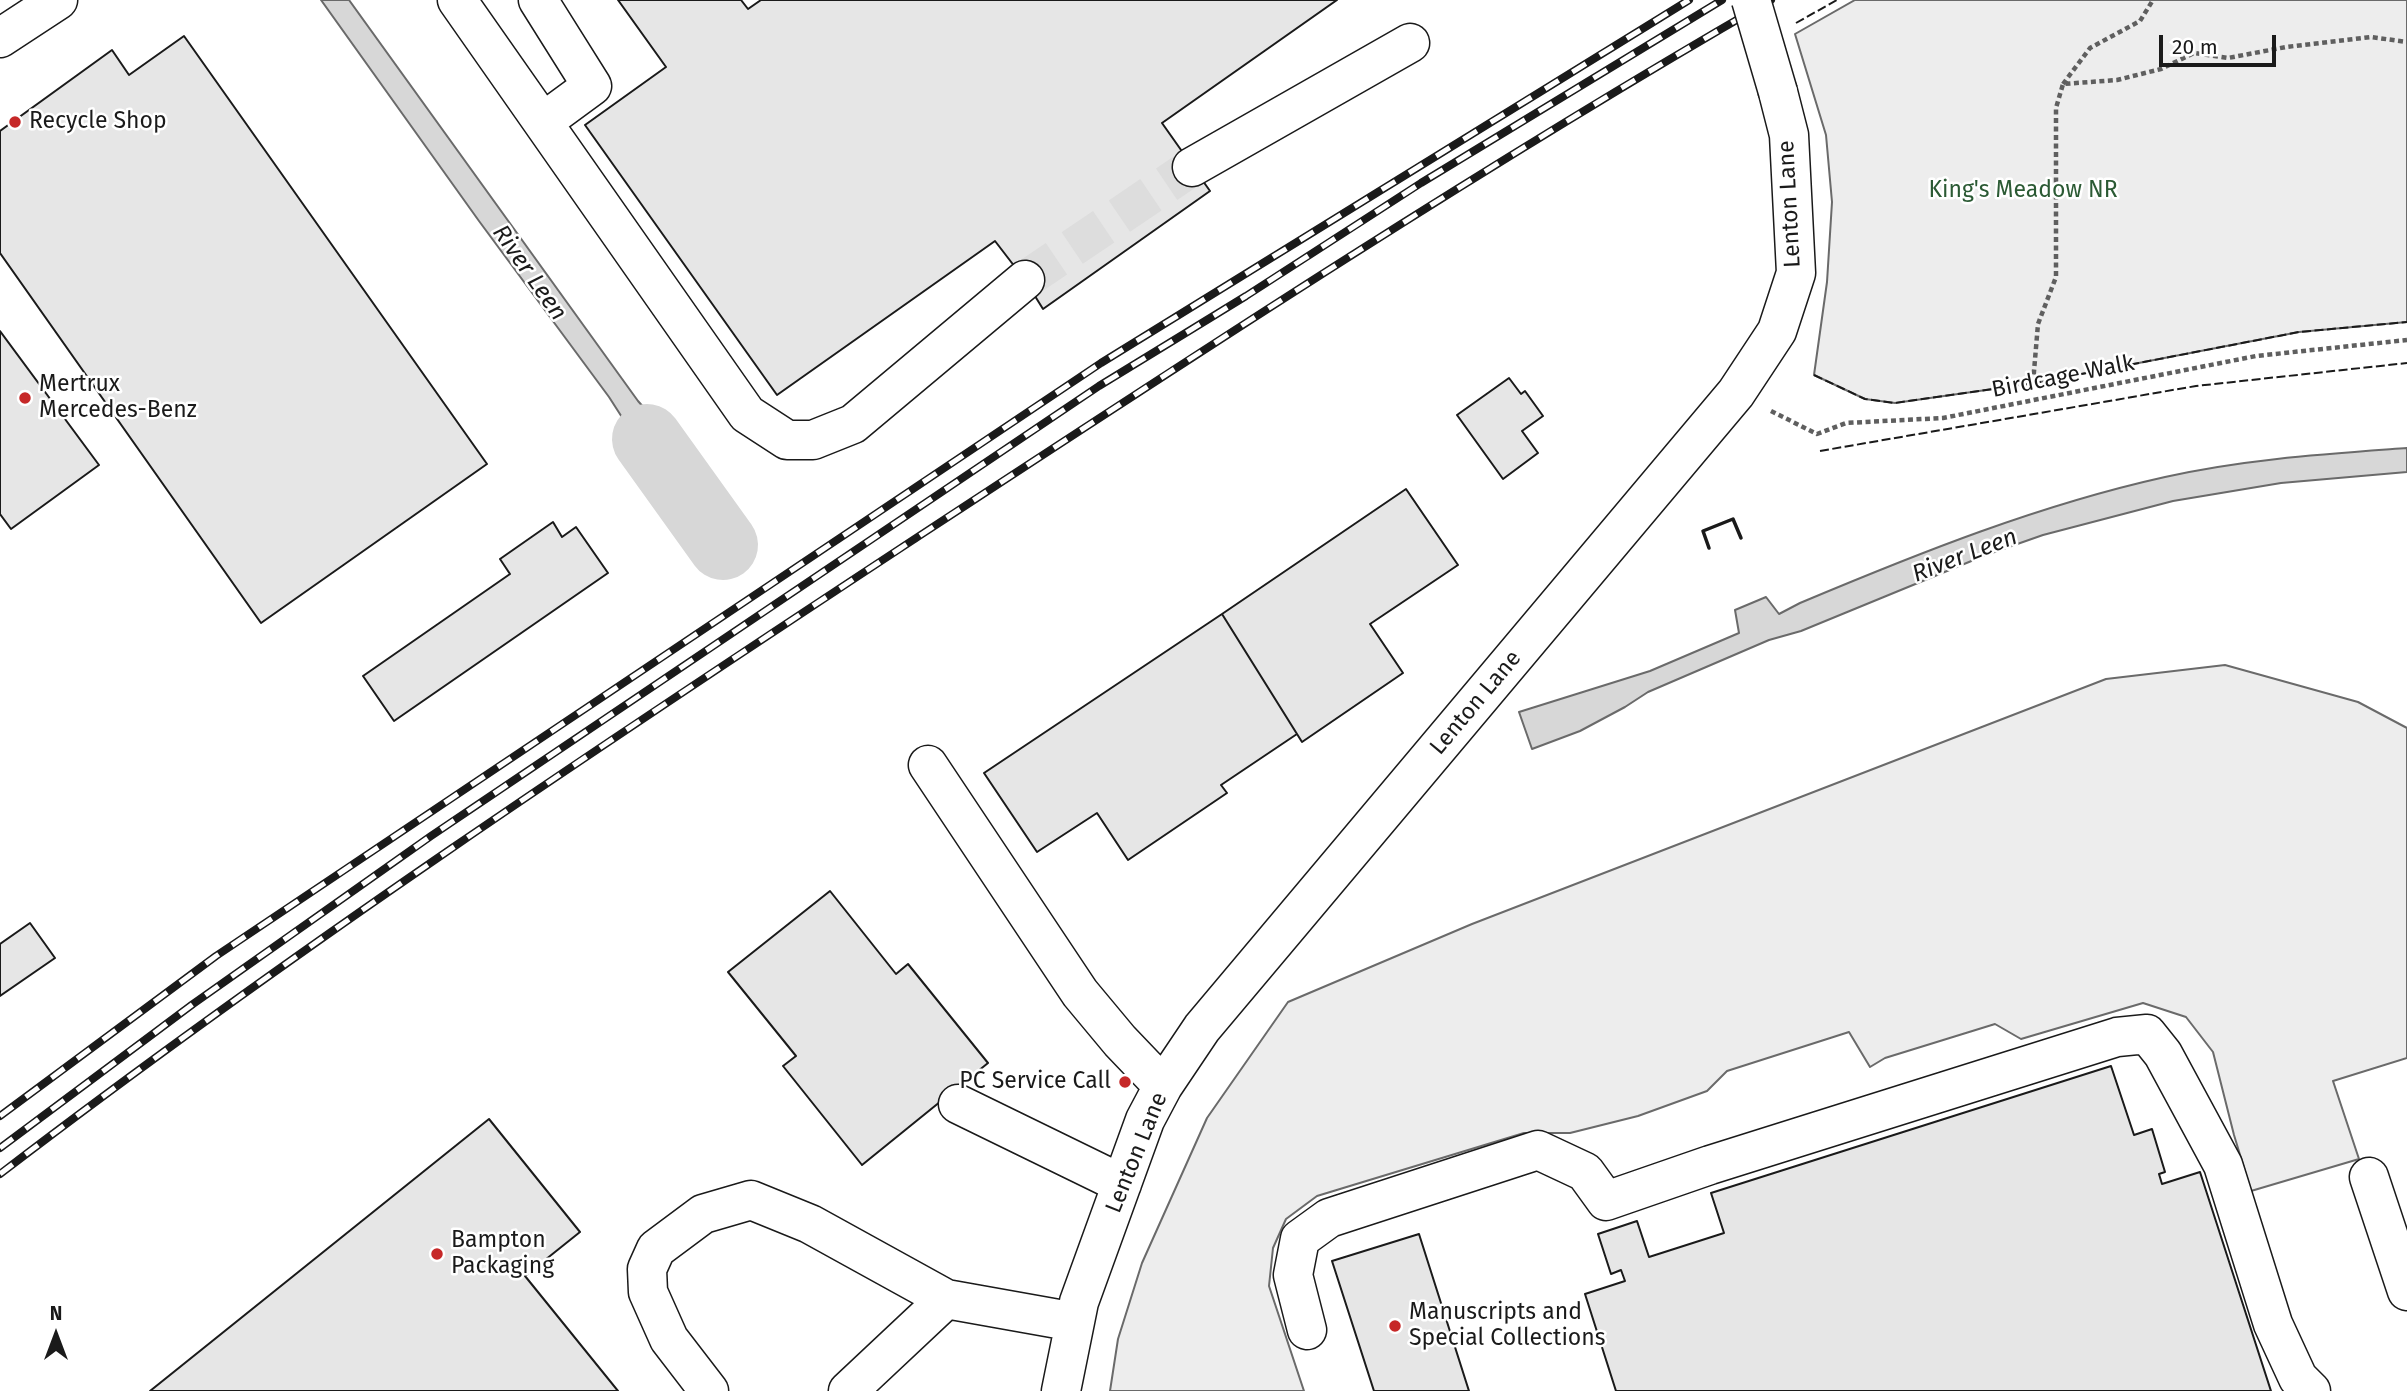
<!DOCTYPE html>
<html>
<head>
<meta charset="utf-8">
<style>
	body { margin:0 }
	#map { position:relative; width:2407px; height:1391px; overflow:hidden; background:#fff; font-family:"Fira Sans",sans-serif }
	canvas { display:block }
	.north { position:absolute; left:21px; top:1300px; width:70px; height:70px; -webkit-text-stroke:5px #fff; paint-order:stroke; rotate:0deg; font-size:19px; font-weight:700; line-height:28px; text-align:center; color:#1a1a1a }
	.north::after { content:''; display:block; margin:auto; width:24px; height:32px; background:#1a1a1a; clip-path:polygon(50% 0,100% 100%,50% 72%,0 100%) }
	.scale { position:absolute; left:2159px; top:35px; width:117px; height:32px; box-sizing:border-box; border:4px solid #1a1a1a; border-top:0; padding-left:9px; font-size:21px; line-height:24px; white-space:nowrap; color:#1a1a1a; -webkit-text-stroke:5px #fff; paint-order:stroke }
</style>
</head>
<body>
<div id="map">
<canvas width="2407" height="1391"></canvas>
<div class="north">N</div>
<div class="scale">20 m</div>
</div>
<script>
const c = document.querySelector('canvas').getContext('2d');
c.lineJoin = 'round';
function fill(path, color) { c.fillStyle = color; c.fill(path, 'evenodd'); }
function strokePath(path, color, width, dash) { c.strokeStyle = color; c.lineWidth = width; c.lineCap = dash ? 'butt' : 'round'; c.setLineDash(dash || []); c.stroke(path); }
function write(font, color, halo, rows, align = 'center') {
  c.font = font + ' "Fira Sans",sans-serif'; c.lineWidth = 5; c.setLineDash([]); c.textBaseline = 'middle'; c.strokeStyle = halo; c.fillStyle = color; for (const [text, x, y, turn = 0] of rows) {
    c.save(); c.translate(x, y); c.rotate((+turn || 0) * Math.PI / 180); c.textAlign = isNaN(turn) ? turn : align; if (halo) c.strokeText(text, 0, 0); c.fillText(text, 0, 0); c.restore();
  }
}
const built = new Path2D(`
	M1855,0H2407V322L2299,332L2035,383L1895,403L1865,399L1814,375L1827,282L1832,202L1826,135L1795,34Z
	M2225,665L2358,702L2407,728V1058L2333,1081L2359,1159L2251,1191L2234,1135L2213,1052L2186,1017L2143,1003L2021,1039L1995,1024L1885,1058L1870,1067L1849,1032L1727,1071L1707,1091L1638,1116L1570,1133H1524L1317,1196L1286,1219L1273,1248L1269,1286L1304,1391H1110L1118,1339L1142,1263L1207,1118L1288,1002L1472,924L2106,679Z`);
const water = new Path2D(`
	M321,0H349L638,401L692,462L724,504L691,527L660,484L636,439L609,397L479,221Z
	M2407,448V472L2281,483L2173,501L2043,535L1986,555L1801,631L1769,640L1648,692L1625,707L1580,731L1532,749L1519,712L1650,671L1739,633L1735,610L1766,597L1779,614L1800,603C1919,553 2039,505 2165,477C2245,459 2326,454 2407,448Z`);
const river = new Path2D(`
	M647,439L723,545`);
const building = new Path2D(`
	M618,0H741L748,9L761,0H1337L1162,123L1210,191L1043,309L1025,280L995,241L777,395L585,125L666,67Z
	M184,36L487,464L261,623L0,253V131L112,50L129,75Z
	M0,331L99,465L11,529L0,514Z
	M1509,378L1521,394L1525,391L1543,416L1522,431L1538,453L1503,479L1457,415Z
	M1406,489L1458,565L1370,624L1403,673L1302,742L1222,614Z
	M553,522L562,537L576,527L608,573L394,721L363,676L510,574L500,559Z
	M1222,614L1297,734L1221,785L1227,793L1128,860L1097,813L1037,852L984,773Z
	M830,891L896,974L908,964L988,1063L862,1165L783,1066L796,1056L728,972Z
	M30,923L55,958L0,996V944Z
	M2111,1066L2134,1135L2152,1129L2165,1172L2159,1174L2162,1184L2200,1172L2271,1391H1616L1585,1294L1625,1281L1621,1270L1611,1274L1598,1234L1637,1221L1649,1257L1724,1233L1711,1193Z
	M489,1119L580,1232L525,1276L618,1391H150Z
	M1419,1234L1469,1391H1374L1332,1261Z`);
const minorTunnel = new Path2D(`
	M1025,280L1192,167`);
const path = new Path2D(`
	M2063,84L2090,48L2140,21L2153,0
	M2033,383L2038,324L2056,277V108L2063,84L2117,80L2161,69L2194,53L2228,58L2286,47L2371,37L2407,42
	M1771,411L1817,434L1846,423L1943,418L2256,356L2407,340`);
const minor = new Path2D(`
	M457,0L747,414L787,440H813L853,424L1025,280
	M538,0L592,86L543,122
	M0,38L58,0
	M1192,167L1410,43
	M928,765L1080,993L1120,1041L1163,1086
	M958,1104L1122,1184
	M2369,1177L2407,1291
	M1307,1330L1293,1275L1300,1239L1329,1218L1538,1150L1585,1172L1606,1201L1710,1165L2117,1037L2147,1034L2163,1054L2223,1165L2273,1324L2298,1378L2311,1391
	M709,1391L669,1339L648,1292L647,1269L656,1249L703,1214L751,1200L810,1224L946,1299L1075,1322
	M848,1391L946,1299
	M1061,1391L1079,1302L1145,1120L1163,1086L1202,1028L1736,393L1777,331L1796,273L1789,135L1778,92`);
const rail = new Path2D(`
	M0,1116L216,956L1101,363L1689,0
	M0,1148L193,1004L431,836L1099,386L1246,296L1421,183L1722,0
	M0,1174C294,949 603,744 913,540C1195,355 1478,169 1771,0`);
const minorBridge = new Path2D(`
	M1751,0L1778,92`);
const fence = new Path2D(`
	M1796,23L1837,0
	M1814,375L1865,399L1895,403L2035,383L2299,332L2407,322
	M1820,451L2196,386L2407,363`);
const wall = new Path2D(`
	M1709,548L1703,531L1733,519L1741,538`);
const markers = [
	[15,122,7,"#c62828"],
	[25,398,7,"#c62828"],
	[1125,1082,7,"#c62828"],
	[437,1254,7,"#c62828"],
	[1395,1326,7,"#c62828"]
];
const poiNames = [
	["Recycle Shop",29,122],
	["Mertrux",39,385],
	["Mercedes-Benz",39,411],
	["PC Service Call",1111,1082,"right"],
	["Bampton",451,1241],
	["Packaging",451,1267],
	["Manuscripts and",1409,1313],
	["Special Collections",1409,1339]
];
const parkNames = [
	["King's Meadow NR",2023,191]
];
const streetNames = [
	["Lenton Lane",1790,204,-93],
	["Birdcage Walk",2063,377,-11],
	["Lenton Lane",1476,703,-50],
	["Lenton Lane",1137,1153,-68]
];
const waterNames = [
	["River Leen",529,273,55],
	["River Leen",1965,556,-21]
];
fill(built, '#ededed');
strokePath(built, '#6a6a6a', 2);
fill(water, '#d7d7d7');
strokePath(water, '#6a6a6a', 2);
strokePath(river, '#d7d7d7', 70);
fill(building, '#e6e6e6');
strokePath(building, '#1a1a1a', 2);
strokePath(minorTunnel, '#ddd', 38, [38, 19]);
strokePath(minor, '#1a1a1a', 41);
strokePath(path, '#5f5f5f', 4.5, [5, 3.5]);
strokePath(minor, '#fff', 38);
strokePath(rail, '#1a1a1a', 8);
strokePath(rail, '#fff', 5, [16]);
strokePath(minorBridge, '#1a1a1a', 41, []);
strokePath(minorBridge, '#fff', 38);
strokePath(fence, '#1a1a1a', 2, [9, 3.5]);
strokePath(wall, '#1a1a1a', 3.5);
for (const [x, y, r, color] of markers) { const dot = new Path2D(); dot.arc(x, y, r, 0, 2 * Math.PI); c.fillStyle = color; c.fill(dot); strokePath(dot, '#fff', 2.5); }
write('23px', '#1a1a1a', '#fff', poiNames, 'left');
write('23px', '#2b5a34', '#fff', parkNames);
write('23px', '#1a1a1a', '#fff', streetNames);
write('italic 24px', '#1a1a1a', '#fff', waterNames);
</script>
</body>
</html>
